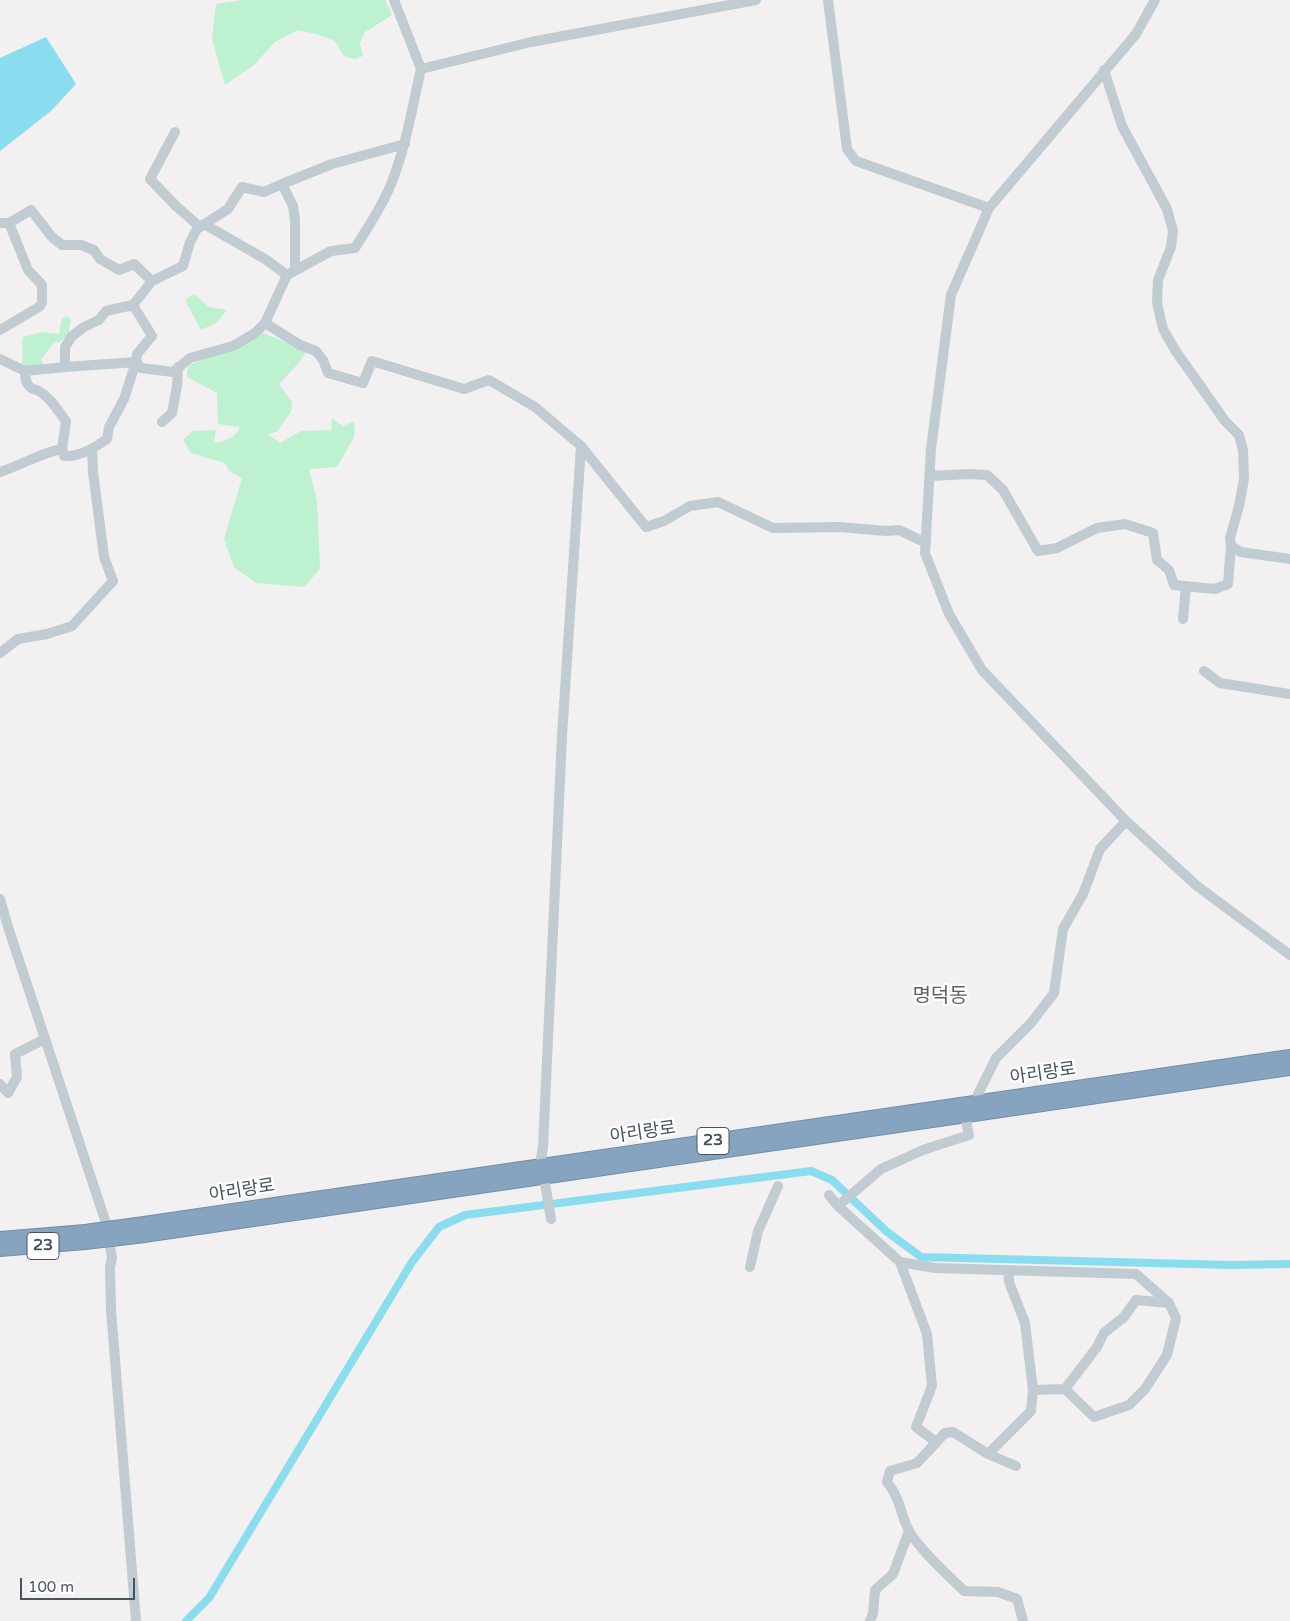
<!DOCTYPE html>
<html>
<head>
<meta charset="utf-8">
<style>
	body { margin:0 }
	#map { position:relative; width:1290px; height:1621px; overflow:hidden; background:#f2f0f0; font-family:"Varela Round",sans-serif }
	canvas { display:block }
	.scale { position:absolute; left:20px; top:1578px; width:115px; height:22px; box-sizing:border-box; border:2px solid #47545e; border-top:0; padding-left:6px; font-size:15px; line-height:18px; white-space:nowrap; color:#47545e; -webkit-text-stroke:4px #fff; paint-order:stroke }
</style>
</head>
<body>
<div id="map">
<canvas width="1290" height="1621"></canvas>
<div class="scale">100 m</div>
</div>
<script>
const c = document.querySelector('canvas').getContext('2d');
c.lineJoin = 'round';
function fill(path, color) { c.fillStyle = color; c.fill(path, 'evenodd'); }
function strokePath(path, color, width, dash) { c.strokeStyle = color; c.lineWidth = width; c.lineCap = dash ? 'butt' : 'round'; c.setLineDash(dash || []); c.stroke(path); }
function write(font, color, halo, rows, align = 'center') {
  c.font = font + ' "Varela Round","Noto Sans KR",sans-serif'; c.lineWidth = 4.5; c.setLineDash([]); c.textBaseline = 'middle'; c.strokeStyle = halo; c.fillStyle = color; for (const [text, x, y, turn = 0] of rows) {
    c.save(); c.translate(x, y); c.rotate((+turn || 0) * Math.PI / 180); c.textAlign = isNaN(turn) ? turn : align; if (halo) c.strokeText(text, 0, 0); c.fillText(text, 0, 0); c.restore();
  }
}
const green = new Path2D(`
	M242,0H385L392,15L365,32L360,43L363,56L355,59L344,56L335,41L320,35L298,30L275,42L254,65L225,85L212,39L216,4Z
	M194,294L209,307L227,310L216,323L201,330L185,300Z
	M68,316L71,320L68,335L60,342L54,343L41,359L43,364L39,366L26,369L22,363C24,354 21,346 23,337L42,332L59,334L62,318Z
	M263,333L307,351L296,366L279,384L292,402L291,411L277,432L267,434L280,443L301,431L331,430L332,418L343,426L355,421L354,437L337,467L309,469L317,501L320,569L304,587L256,583L234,567L224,539L242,478L229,471L225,463L191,453L183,440L193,431L216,430L214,443C225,441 236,438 240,427L218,424L217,393L187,377L188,366Z`);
const water = new Path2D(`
	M46,37L76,84L51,111L0,151V58Z`);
const canal = new Path2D(`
	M186,1621L209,1598L412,1262L439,1227L465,1215L811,1171L832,1180L886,1231L921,1257L1231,1265L1290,1264`);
const minor = new Path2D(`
	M394,0L421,69L531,42L756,0
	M828,0L847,149L856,161L989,208
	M1155,0L1136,34L989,208L951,295L931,449L925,553L949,614L982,670L1126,821L1197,886L1290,955
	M1104,70L1122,126L1167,209L1173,231L1171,247L1158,280L1157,303L1163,329L1175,350L1225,421L1239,435L1243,450L1244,479L1239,506L1230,538L1231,546L1241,552L1290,559
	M175,132L150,179L176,206L200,227
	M0,223H9L31,210L52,237L62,245H81L94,250L100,259L119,270L134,264L152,281L183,266L190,242L197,229L228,209L242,187L264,192L282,184
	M204,224L265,259L287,275
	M295,270V220L293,206L282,184L332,164L405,144
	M265,323L300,345L316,351L323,360L328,373L363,383L372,361L464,389L489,380L535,407L581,446L646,527L664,521L690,506L718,502L773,528L840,527L886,531L899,530L926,543
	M0,330L39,307L42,303V285L28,270L9,223
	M0,359L25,371L65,367L136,362L141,368L173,372L190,358L233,346L255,333L265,323L287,275L331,251L355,248C368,227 382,207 391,184C406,147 412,108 421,69
	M65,367V347L72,336L84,327L99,320L106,311L133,305L152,281
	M25,371C25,377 25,382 29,386C32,390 36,389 39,391C51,398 58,411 66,421L62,449L64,456C80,457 94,448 107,439L109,427L124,399L136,362L137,354L152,336L133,305
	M162,422L172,413L177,386L178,367
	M0,472C22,465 40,453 62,449
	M930,476L970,474L987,475L1003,490L1038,551L1057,548L1097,528L1125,524L1153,533L1157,560L1169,570L1174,585L1215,589L1228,584L1231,546
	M1183,619L1186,586
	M0,653L18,639L47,634L72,626L113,581L104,557L93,472L92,449
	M1204,671L1220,683L1290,694
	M0,899L8,927L106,1223L112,1258L110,1267L111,1310L136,1621
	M0,1084L8,1093L17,1077L15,1054L45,1039
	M978,1094L996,1058L1031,1023L1054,993L1063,929L1083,894L1100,849L1126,821
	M541,1158L543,1147L562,736L581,446
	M545,1183L551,1219
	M829,1195L838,1206L900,1262L935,1268L1136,1274L1169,1303L1176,1318L1167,1355L1145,1389L1129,1405L1094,1417L1065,1389L1033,1390L1025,1323L1009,1282L1008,1270
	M838,1206L881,1169L923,1150L969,1135L966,1121
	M900,1262L927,1334L932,1386L916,1427L936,1442
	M750,1267L758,1231L778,1186
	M1065,1389L1097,1347L1104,1333L1124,1317L1136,1300L1169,1303
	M988,1454L1031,1411L1033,1390
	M1016,1466L988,1454L953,1432L945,1433L917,1463L890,1471L887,1482C901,1499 900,1514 909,1531C921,1551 947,1574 964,1591L998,1592L1017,1599L1023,1621
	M870,1621L873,1614L875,1590L893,1574L909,1531`);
const highway = new Path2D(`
	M137,1225L1290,1057
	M137,1236L1290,1068
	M0,1239L85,1232
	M0,1249L85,1242`);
const highwayBridge = new Path2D(`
	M85,1232L137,1225
	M85,1242L137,1236`);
const shields = [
	[713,1141,32],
	[43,1246,32]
];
const shieldNames = [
	["23",713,1141],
	["23",43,1246]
];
const streetNames = [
	["아리랑로",1043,1074,-8],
	["아리랑로",643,1133,-8],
	["아리랑로",242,1191,-9]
];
const quarterNames = [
	["명덕동",940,997]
];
fill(green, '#bdf1d0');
fill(water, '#89ddef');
strokePath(canal, '#89ddef', 8);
strokePath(highway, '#718fac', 16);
strokePath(minor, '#c0cbd2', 10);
strokePath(highway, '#86a4c0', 14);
strokePath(highwayBridge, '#718fac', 16, []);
strokePath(highwayBridge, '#86a4c0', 14);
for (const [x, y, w] of shields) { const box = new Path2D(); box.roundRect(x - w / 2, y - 13.5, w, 27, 4); c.fillStyle = '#fff'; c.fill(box); strokePath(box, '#47545e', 1); }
write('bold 16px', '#47545e', null, shieldNames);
write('18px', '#47545e', '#fff', streetNames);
write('20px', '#5c6065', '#fff', quarterNames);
</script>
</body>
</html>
